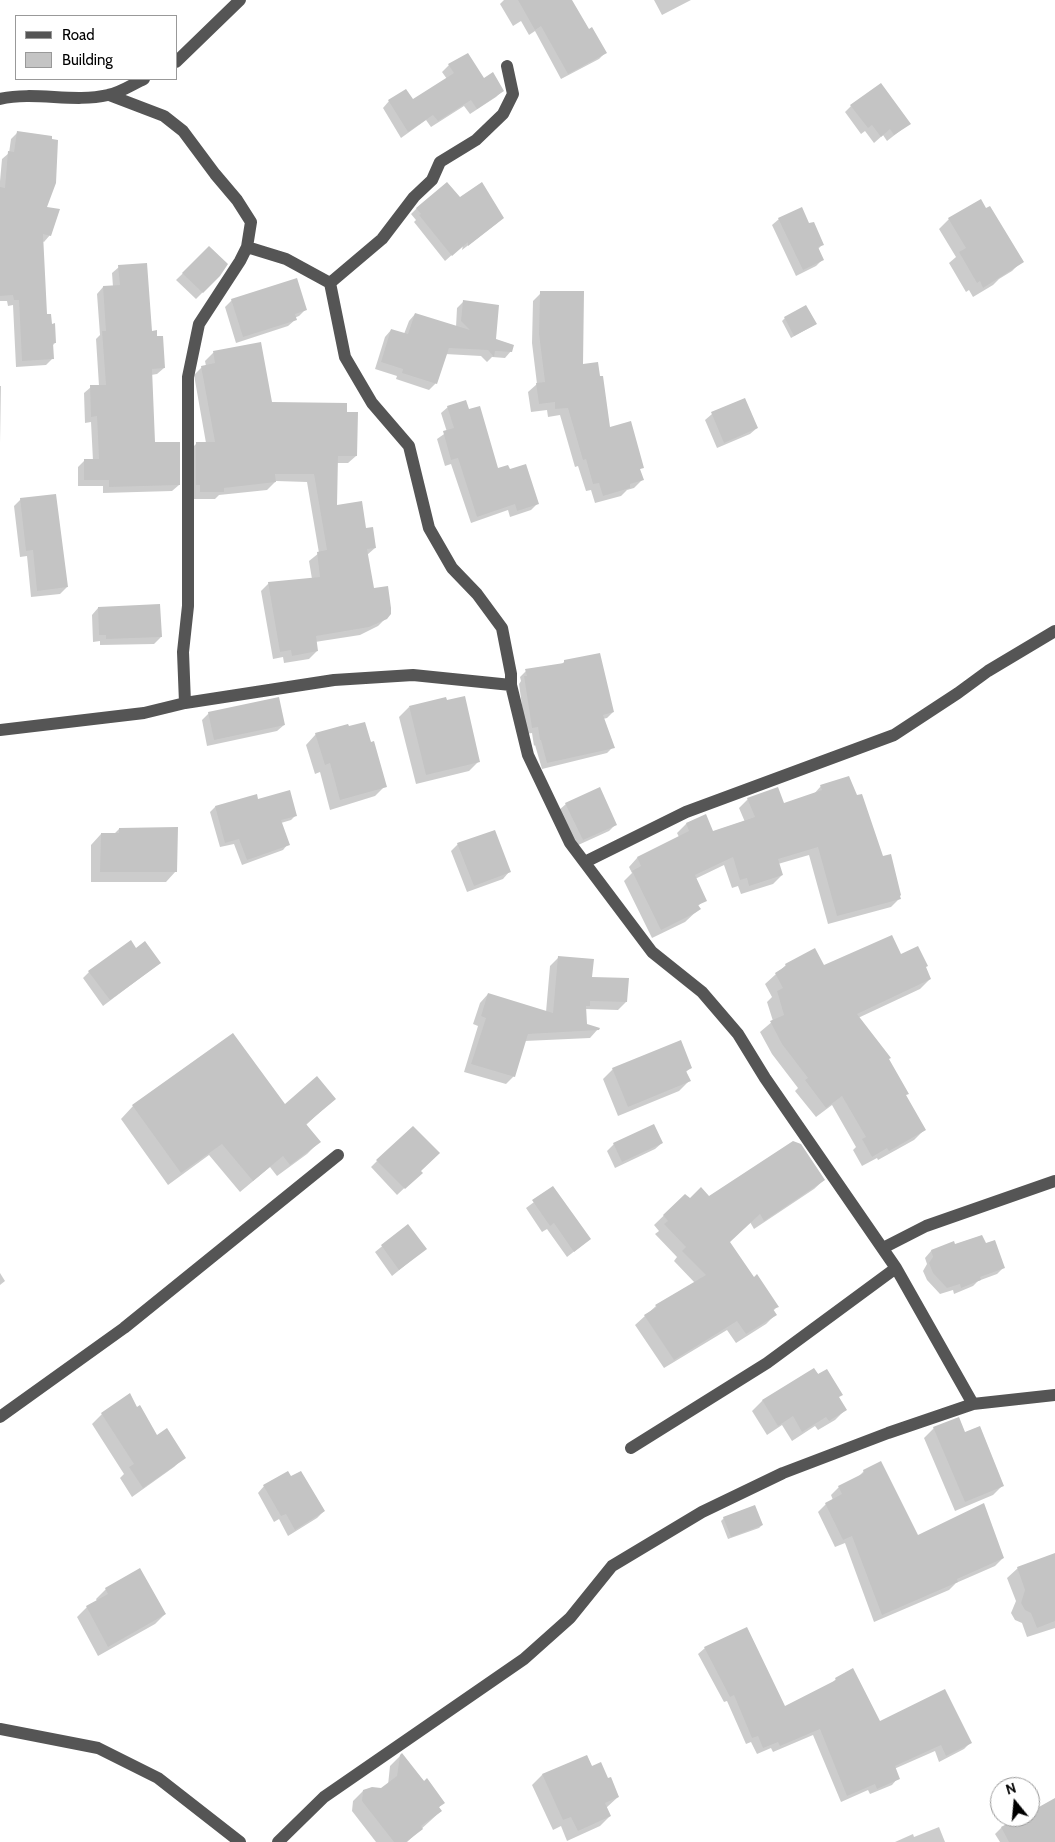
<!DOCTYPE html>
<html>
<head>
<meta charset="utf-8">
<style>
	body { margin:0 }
	#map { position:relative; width:1055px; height:1842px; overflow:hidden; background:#fff; font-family:Cabin,sans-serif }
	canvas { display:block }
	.legend { position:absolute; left:15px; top:15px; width:162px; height:65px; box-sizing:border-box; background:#fff; border:1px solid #999; margin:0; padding:6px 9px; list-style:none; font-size:15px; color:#000 }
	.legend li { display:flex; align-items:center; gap:10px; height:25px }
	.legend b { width:25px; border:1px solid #999 }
	.north { position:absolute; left:990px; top:1777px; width:50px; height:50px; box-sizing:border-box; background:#fff; border:1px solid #999; border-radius:50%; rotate:343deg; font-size:14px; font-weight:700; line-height:20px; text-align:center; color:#000 }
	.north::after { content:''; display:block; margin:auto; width:18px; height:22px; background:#000; clip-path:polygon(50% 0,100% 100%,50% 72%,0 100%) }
</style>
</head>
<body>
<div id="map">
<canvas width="1055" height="1842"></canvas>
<ul class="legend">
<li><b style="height:6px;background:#555"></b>Road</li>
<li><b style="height:14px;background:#c4c4c4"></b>Building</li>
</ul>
<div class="north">N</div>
</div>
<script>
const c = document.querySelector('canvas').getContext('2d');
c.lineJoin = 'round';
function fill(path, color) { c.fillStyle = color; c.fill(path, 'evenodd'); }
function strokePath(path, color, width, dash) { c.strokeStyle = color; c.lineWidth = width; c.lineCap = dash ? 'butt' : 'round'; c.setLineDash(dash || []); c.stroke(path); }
const shadow = new Path2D(`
	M504,0H571L589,30L605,53L599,59L561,79L535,31L529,35L521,21L513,26L500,4Z
	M654,0H691L662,15Z
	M468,55L483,80L502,91L496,97L470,114L464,106L431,127L426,120L401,138L383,108L389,101H412L447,79L442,72L449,65Z
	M851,106L910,123L887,141L883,135L874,143L865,131L861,134L845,112Z
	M17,133L45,208L50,235L44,242L42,241L46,316L55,343L52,346V359L46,365L16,367L13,305L8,306L7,301H0V181L2,159L9,153L11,139Z
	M460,199L497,223L462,250L463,245L445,261L414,222L416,220L411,214L417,208Z
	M779,219L809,225L823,244L818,249L822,260L816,266L796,276L772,225Z
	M949,219L1022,261L1012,271L999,279L993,285L973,297L969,290L966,292L949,263L956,257L939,229Z
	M209,248L220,275L196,299L176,280Z
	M119,267L151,332L164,368L157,374L151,375L153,443L179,485L172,491L103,493V486H78V467L85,460L93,461L91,422L85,423L84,393L91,387L99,386L96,339L100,335L97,294L103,287H113L112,273Z
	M541,293L581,366L609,429L642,467L639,470L642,480L634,488L627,490L621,496L595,503L591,490L586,491L578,466L575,467L560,415L548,417L547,410L531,412L528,392L537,384L532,343L533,301Z
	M232,300L306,309L299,316L294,318L295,320L288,326L236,343L225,307Z
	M464,301L495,340L511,351L505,358L492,357L487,362L481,356L445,354L436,383L429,390L396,379L397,376L375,369L385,337L391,330L404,334L409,321L415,314L456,327L457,308Z
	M785,318L816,324L791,338L782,321Z
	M260,343L271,403L346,413L356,456L348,463H336V506L365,530L375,548L367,555L373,589L390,614L378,626L360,635L315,642L317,651L309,659L284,663L283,657L273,659L261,591L269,583L312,579L309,561L319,553L307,482L276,481L267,490L219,495L215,499H193L189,451L197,443H206L194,375L202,367L206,366L205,361L213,353Z
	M0,386H1L0,443Z
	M448,407L497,470L538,503L531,510L510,517L508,510L471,523L451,464L445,466L437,439L447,432L441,413Z
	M712,414L757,428L750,434L717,448L705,420Z
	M21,499L67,587L60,594L31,597L27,556L20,557L14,506Z
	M98,608L161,637L154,644L100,645V641L93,642L92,615Z
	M564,662L613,712L607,718L603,719L613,747L607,753L542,769L535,745L534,746L532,733L526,734L519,684L521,681L520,677L526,671L561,665Z
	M409,707L479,761L469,771L416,784L399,717Z
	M209,713L284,725L277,731L207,746L202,720Z
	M316,734L385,786L375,796L330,810L320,772L315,774L306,745Z
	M821,786L883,857L899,899L891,907L828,924L809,855L778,864L782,875L773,884L741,894L738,886L732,888L724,865L695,879L702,902L698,906L699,909L685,922L652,938L624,881L632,873L629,867L637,858L679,837L677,833L686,824L705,816L712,833L745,822L739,808L748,799L783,805L813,795Z
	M257,801L296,815L291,820L281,823L288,844L283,850L242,865L234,844L220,847L210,812L215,807Z
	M566,804L616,824L609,831L576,846L559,810Z
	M119,829L176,871L166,882H91V845L101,834H114Z
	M458,844L509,872L503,879L467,892L451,851Z
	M136,949L160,963L103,1006L83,978L89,972Z
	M900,955L925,968L930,979L920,989L858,1018L887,1059L905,1096L924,1130L914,1140L878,1160L877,1158L862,1166L853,1150L856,1147L832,1105L816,1117L795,1091L798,1088L772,1054L760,1032L773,1021L767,1002L772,997L765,984L786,965L823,967Z
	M558,958L626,1002L618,1010L585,1009L586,1025L598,1029L590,1038L525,1041L514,1076L506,1084L464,1072L478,1026L473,1024L480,1003L488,994L546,1012L550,966Z
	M233,1035L285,1106L334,1099L306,1125L319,1142L307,1154L277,1176L270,1167L240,1192L209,1155L168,1185L121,1119L133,1106Z
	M690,1068L686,1072L689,1081L679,1091L618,1116L603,1079L613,1069Z
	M662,1143L655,1149L615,1168L607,1151L614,1144Z
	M377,1161L419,1171L414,1179L397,1195L371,1167Z
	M824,1180L814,1189L754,1229L750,1222L729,1242L754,1278L777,1307L773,1311L775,1315L766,1324L736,1343L727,1330L664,1368L635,1325L656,1306L695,1283L674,1261L677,1257L655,1234L659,1231L654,1225L685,1195L690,1200L709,1198Z
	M553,1188L590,1239L567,1257L547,1229L542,1232L526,1208Z
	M407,1226L425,1249L392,1276L375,1252Z
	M985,1245L1004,1267L997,1274L978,1281L973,1286L954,1294L953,1290L940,1294L927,1280L923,1271L927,1264L925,1258L931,1251L954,1246Z
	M0,1273L5,1281L0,1285Z
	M814,1369L838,1398L845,1410L835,1420L818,1430L815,1426L792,1441L782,1425L767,1435L752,1411L762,1401Z
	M102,1414L156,1437L184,1457L174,1467L132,1497L120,1478L124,1474L92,1424Z
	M934,1428L964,1434L1003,1485L993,1495L955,1511L924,1438Z
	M864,1471L917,1536L1003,1558L995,1566L956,1583L949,1590L874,1622L845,1543L835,1547L818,1512L826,1504L833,1500L831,1495L839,1487L857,1478Z
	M291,1478L324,1511L317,1518L288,1536L279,1519L274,1522L258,1493L264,1486Z
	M724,1518L762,1525L759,1528L728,1539L721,1521Z
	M1055,1554V1628L1027,1637L1022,1623L1015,1620L1011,1613L1016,1601L1007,1578L1018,1568Z
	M106,1589L165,1614L155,1624L98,1656L77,1617L87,1607L97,1601L96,1599Z
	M705,1648L784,1708L831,1684L836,1679L879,1723L970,1743L964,1749L939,1762L935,1751L894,1769L898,1778L892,1785L870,1794L868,1790L841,1802L813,1735L773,1752L771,1748L757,1754L751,1742L746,1744L727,1701L724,1702L698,1654Z
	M401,1755L443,1803L438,1808L441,1811L407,1842H376L352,1811L353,1801L363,1791L381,1790L388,1785L390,1766Z
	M587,1756L592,1767L608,1780L618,1797L606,1808L610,1816L600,1826L567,1841L561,1826L553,1830L532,1785L542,1775Z
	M1055,1799V1842H1000L995,1834L1001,1828L1022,1817H1030V1813Z
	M939,1827L945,1842H895L913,1834L914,1837Z`);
const building = new Path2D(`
	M518,0H572L589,29L592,27L607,53L568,74L541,26L535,30Z
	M468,53L484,78L493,72L504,91L477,109L471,100L438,121L433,115L408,132L388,100L406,89L413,99L454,73L448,64Z
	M881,83L911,124L894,135L890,129L881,137L872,125L868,128L850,105Z
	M17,131L52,136V139L58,140L56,183L47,207L60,209L51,236L43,234L47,314H51L52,324L55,323L56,343H53L54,359L22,361L19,300H14L13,295L0,296V187L5,188L8,151L14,152Z
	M447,182L460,197L482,182L504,218L468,246V242L452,256L419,215L421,214L416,208Z
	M981,199L986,208L990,206L1024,262L983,288L980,281L977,283L959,252L966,248L948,218Z
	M802,207L809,223L814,222L824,245L818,247L824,260L803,270L778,218Z
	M209,246L228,264L220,276L203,293L182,273Z
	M147,263L152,331L157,330V336H163L165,368L152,369L155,442H180V485L109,487V480H84V459H99L97,416L91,417L90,385H106L102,331H106L103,286L120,285L118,265Z
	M297,278L307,310L295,314L297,320L243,337L231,299Z
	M540,291H584L583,364L598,362L600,376H603L610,427L631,421L644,468L640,469L644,480L630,484V488L603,496L599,483L593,484L586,459L583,460L568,408L555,409V402L539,404L536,383L545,382L539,334Z
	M463,300L499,305L496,339L514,345L512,352L495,351L494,357L488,350L449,348L437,384L402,373L403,369L381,362L391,329L408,334L415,313L470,330L461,321Z
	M806,305L817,324L794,336L784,317Z
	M261,342L272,402L347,403V412H358L357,456H338L337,505L362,501L366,528L373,527L376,548L367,549L374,588L388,586L391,608V614L387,619L369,627L316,636L318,651L292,656L291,650L280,652L268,582L320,577L317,552L327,550L314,474H275L276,482L224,488V492H200V485H196V442H215L201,366L215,363L213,351Z
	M745,398L758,428L724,443L711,412Z
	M466,400L469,409L480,406L498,468L508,465L510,469L526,464L539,504L517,511L515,504L477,517L458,458L451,460L443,431L454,428L447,406Z
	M56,494L68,587L37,591L33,550L26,551L20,498Z
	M160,604L162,637L106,639V635H99L98,607Z
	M600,653L614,712L603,715L615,748L547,763L541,740H540L538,727L532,728L524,676H527L525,669L564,663V660Z
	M465,696L480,762L426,775L409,706L446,697L447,700Z
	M279,697L285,725L214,740L208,712Z
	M365,722L371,742L374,741L387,787L340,800L330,763L325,765L315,733L348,724L349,726Z
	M849,776L857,795L862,794L883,856L891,854L901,895L900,896L901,899L837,916L818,847L778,859L783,875L749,886L747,878L740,880L733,857L695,875L707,901L698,905L701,909L695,913L661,930L632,871L641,866L637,857L689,831L686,823L706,814L713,831L755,817L747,798L778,787L784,803L822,790L820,785Z
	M600,787L617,825L583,840L565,803Z
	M290,790L297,816L281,820L290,845L247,860L239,839L225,843L215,806L257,794L258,799Z
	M178,827L177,872H100L101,833H119V828Z
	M495,830L511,872L474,886L457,843Z
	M892,935L901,954L918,946L928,966L926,967L931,979L857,1014L891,1058L889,1059L909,1094L906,1095L926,1130L889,1151L887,1148L872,1157L862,1139L866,1137L842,1096L826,1108L805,1080L808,1078L782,1044L770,1021L784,1015L777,991L783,988L775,973L786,966L785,964L815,948L824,965Z
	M131,940L136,948L145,941L161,963L110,1000L88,971Z
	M558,956L594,959L592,977L629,978L627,1002L590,1001V1006H586L587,1024L600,1028L599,1030L528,1034L515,1077L471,1064L486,1018L481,1016L488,993L553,1013Z
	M233,1033L285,1104L317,1076L336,1099L306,1124L321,1142L290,1165L283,1156L253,1181L222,1144L181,1173L132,1105Z
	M681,1040L692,1068L686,1071L691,1081L628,1107L612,1068Z
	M654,1124L663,1143L622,1162L613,1143Z
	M413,1126L440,1153L421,1171L423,1173L405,1189L376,1160Z
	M793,1141L801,1144L825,1180L764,1221L760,1214L730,1242L754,1277L757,1274L779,1307L773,1309L777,1315L746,1334L737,1321L674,1360L644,1315L657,1307L655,1305L706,1275L682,1251L686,1247L664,1224L668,1221L663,1215L685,1194L690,1198L701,1187L709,1196Z
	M553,1186L591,1239L574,1252L554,1223L550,1226L532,1200Z
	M408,1224L427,1249L399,1270L381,1245Z
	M982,1235L986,1243L995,1240L1005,1268L980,1277L981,1280L961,1288L960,1284L947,1288L933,1273L929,1263L933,1257L931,1250L954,1241L955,1244Z
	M814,1368L818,1374L827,1369L843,1395L839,1397L847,1410L829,1421L826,1417L802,1432L793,1416L778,1426L762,1400Z
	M130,1393L137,1407L140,1405L157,1435L167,1428L186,1458L143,1488L129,1467L134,1464L101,1413Z
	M959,1417L965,1432L980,1426L1004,1486L965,1502L933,1427Z
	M881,1461L918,1535L984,1503L1004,1558L957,1579L958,1582L882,1615L852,1536L843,1540L825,1503L842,1494L838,1486L864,1473L863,1470Z
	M288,1471L291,1476L301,1471L325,1511L295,1530L286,1514L281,1516L263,1485Z
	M755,1505L763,1525L731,1537L723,1517Z
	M1055,1553V1621L1037,1628L1031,1613L1025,1610L1021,1603L1025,1590L1017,1567Z
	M140,1568L166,1614L108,1647L86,1606L108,1594L105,1588Z
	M747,1627L785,1706L836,1680L835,1678L853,1668L880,1721L945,1689L972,1743L946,1756L941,1745L895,1766L900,1779L877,1789L875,1784L847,1796L820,1729L780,1746L778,1742L763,1748L758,1736L752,1738L734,1695L730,1697L704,1647Z
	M402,1753L424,1781L427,1778L445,1803L439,1807L442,1811L421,1826L423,1829L406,1842H394L362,1801L363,1790L372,1787L381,1788L397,1776L400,1755Z
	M587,1755L592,1766L601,1762L608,1778L611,1777L619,1797L605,1803L611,1816L578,1831L571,1817L563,1820L542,1774Z
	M1055,1798V1842H1009L1001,1827L1020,1817H1030V1812Z`);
const minor = new Path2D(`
	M176,62L240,0
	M507,66L513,94L503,114L476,140L440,162L432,180L414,197L382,239L330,283L345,357L372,403L409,446L429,528L452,568L477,594L502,628L511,674V685L528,755L570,843L652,952L702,992L738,1034L765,1078L896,1268L973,1404
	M109,95L164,116L183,131L215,174L237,200L251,222L247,247
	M0,99C35,91 73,103 108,95C120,93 133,84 144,79
	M185,703L183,652L188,606V377L199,324L240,261L247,247L286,259L330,283
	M0,730L144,713L185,703L334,680L413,675L511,685
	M585,862L686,812L894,735L958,693L988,671L1055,631
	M883,1248L926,1226L1055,1181
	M0,1417L124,1328L338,1155
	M631,1448L767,1363L896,1268
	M0,1729L98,1748L158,1778L240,1842
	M278,1842L324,1797L524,1659L570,1618L612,1566L702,1512L783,1473L888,1433L973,1404L1055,1395`);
fill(shadow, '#0003');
fill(building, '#c4c4c4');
strokePath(minor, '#555', 12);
</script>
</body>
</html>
